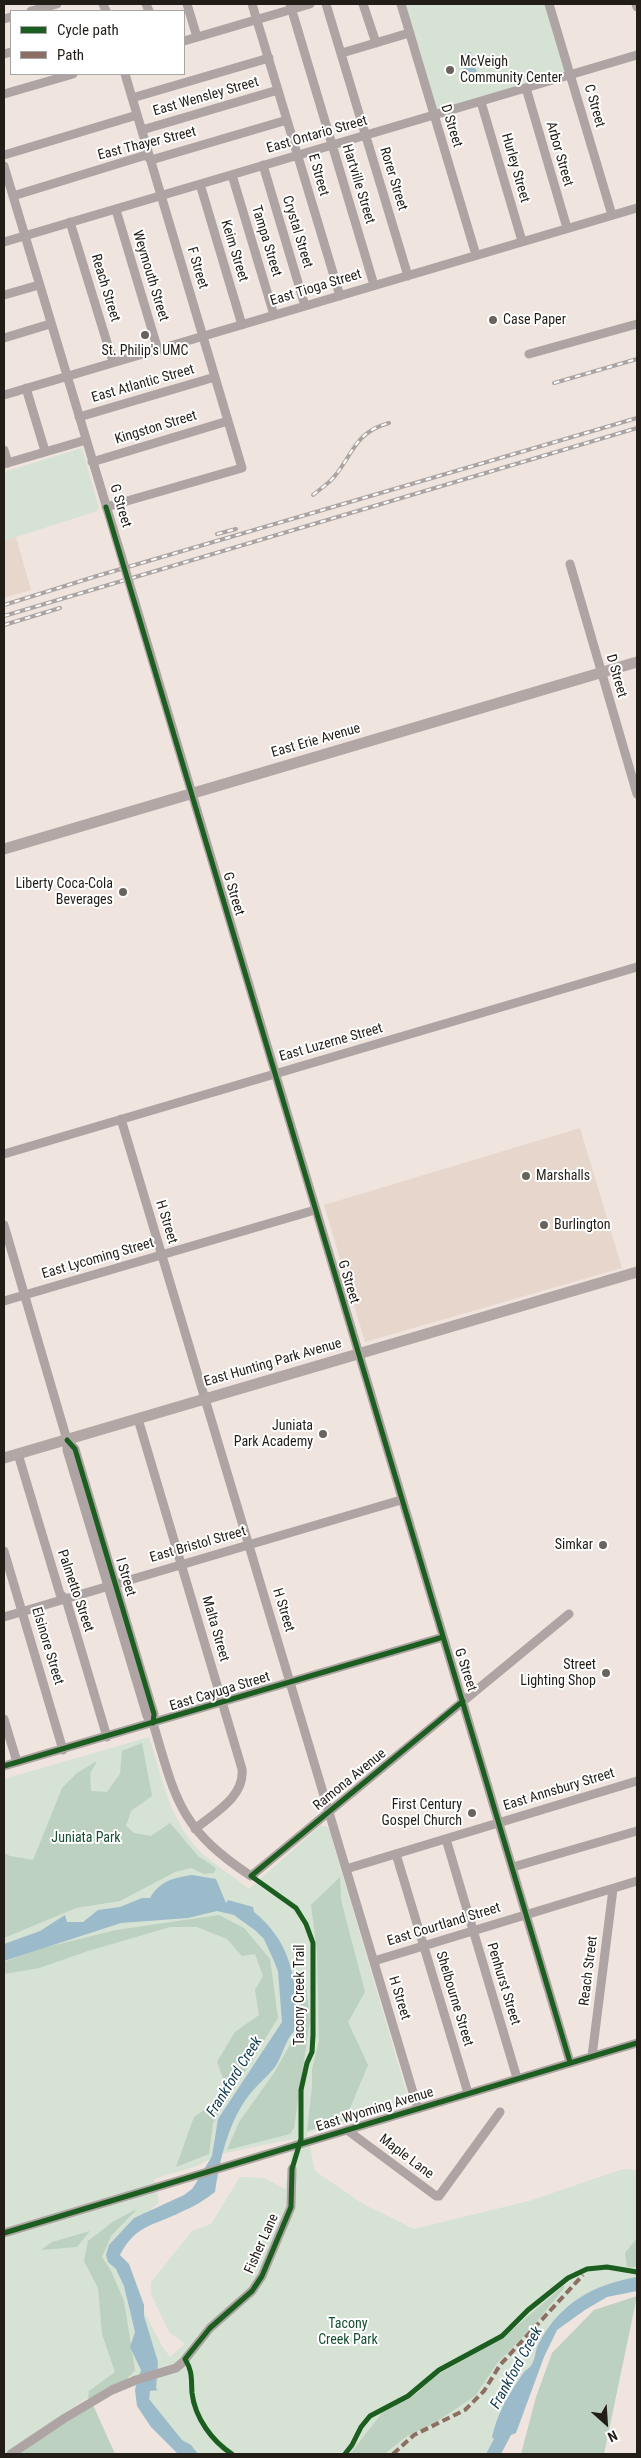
<!DOCTYPE html>
<html>
<head>
<meta charset="utf-8">
<style>
	body { margin:0 }
	#map { position:relative; width:641px; height:2458px; overflow:hidden; background:#efe5de; font-family:"Roboto Condensed",sans-serif }
	canvas { display:block }
	.frame { position:absolute; inset:0; border:5px solid #231d18; pointer-events:none }
	.legend { position:absolute; left:10px; top:10px; width:175px; height:65px; box-sizing:border-box; background:#fff; border:1px solid #a7a5a3; margin:0; padding:6px 9px; list-style:none; font-size:15px; color:#231d18 }
	.legend li { display:flex; align-items:center; gap:10px; height:25px }
	.legend b { width:25px; border:1px solid #a7a5a3 }
	.north { position:absolute; left:581px; top:2398px; width:50px; height:50px; -webkit-text-stroke:4px #fff; paint-order:stroke; rotate:154deg; font-size:14px; font-weight:700; line-height:20px; text-align:center; color:#231d18 }
	.north::after { content:''; display:block; margin:auto; width:18px; height:22px; background:#231d18; clip-path:polygon(50% 0,100% 100%,50% 72%,0 100%) }
</style>
</head>
<body>
<div id="map">
<canvas width="641" height="2458"></canvas>
<div class="frame"></div>
<ul class="legend">
<li><b style="height:6px;background:#1b5e20"></b>Cycle path</li>
<li><b style="height:6px;background:#8d6e63"></b>Path</li>
</ul>
<div class="north">N</div>
</div>
<script>
const c = document.querySelector('canvas').getContext('2d');
c.lineJoin = 'round';
function fill(path, color) { c.fillStyle = color; c.fill(path, 'evenodd'); }
function strokePath(path, color, width, dash) { c.strokeStyle = color; c.lineWidth = width; c.lineCap = dash ? 'butt' : 'round'; c.setLineDash(dash || []); c.stroke(path); }
function write(font, color, halo, rows, align = 'center') {
  c.font = font + ' "Roboto Condensed",sans-serif'; c.lineWidth = 4; c.setLineDash([]); c.textBaseline = 'middle'; c.strokeStyle = halo; c.fillStyle = color; for (const [text, x, y, turn = 0] of rows) {
    c.save(); c.translate(x, y); c.rotate((+turn || 0) * Math.PI / 180); c.textAlign = isNaN(turn) ? turn : align; if (halo) c.strokeText(text, 0, 0); c.fillText(text, 0, 0); c.restore();
  }
}
const commercial = new Path2D(`
	M16,537L31,590L4,598V541Z
	M580,1128L622,1268L365,1342L324,1205Z`);
const green = new Path2D(`
	M401,4H549L570,75L434,116Z
	M82,448L99,508L97,511L4,541V472Z
	M149,1737C162,1777 170,1824 203,1854C217,1866 234,1877 249,1889L320,1826H326L329,1829L410,2104L307,2133L315,2171L363,2204L414,2229L529,2201L623,2169L637,2170V2282L612,2287L560,2320L522,2404L519,2421L495,2454H185L140,2403L130,2375L81,2402L4,2454V1779ZM293,2139L285,2189L264,2178L240,2177L211,2224L192,2231L151,2282V2294L169,2332L185,2344L170,2357L162,2346L115,2257L140,2217L159,2203L154,2179L197,2166L220,2154Z`);
const forest = new Path2D(`
	M142,1743L152,1796L131,1811L126,1826L134,1833L151,1836L170,1823L198,1856L216,1868L214,1873L204,1874L191,1868L175,1872L120,1901L76,1908L4,1938V1853L10,1856L33,1860L62,1788L77,1773L97,1761L90,1774L91,1791L107,1792L120,1774L122,1751Z
	M340,1877L341,1900L365,1992L348,2022L368,2065L345,2120L307,2131L312,2087V2070L319,2040L317,1950L311,1905Z
	M219,1915L244,1928L270,1959L278,2018L213,2123L209,2154L176,2167L194,2117L218,2100L224,2081L217,2062L235,2032L259,2015L255,1990L263,1976L255,1954L242,1956L227,1939L197,1927H170L88,1951L39,1968L4,1974V1962L39,1949L116,1930Z
	M306,1984L310,2020L294,2128L290,2134L227,2150L239,2122L274,2073L296,2034L299,2018L298,1987Z
	M137,2209L111,2236L102,2257L111,2271L124,2301L135,2370L127,2379L88,2400L89,2391L115,2372L102,2334L98,2288L84,2261L88,2241L114,2221Z
	M90,2231L77,2247L41,2250L52,2242Z
	M637,2238V2267H627L625,2253Z
	M564,2285V2288L530,2330L498,2362L475,2396L431,2425L407,2436L384,2454H350L382,2413L417,2393L437,2375L503,2338Z
	M637,2296L604,2454H521L536,2397L552,2353L594,2310Z
	M93,2405L115,2454H18Z`);
const water = new Path2D(`
	M471,52L479,80L468,83L460,55Z
	M192,1875L216,1879L226,1903L228,1900L253,1907L254,1912C283,1936 293,1962 296,2000C297,2010 293,2020 295,2030C285,2040 283,2055 275,2067C267,2077 257,2085 249,2095C228,2123 220,2159 215,2192C205,2200 193,2207 181,2212C154,2226 136,2224 120,2255L129,2264L144,2305V2316L158,2362L156,2389L159,2390L150,2391L149,2399L182,2440L191,2445L198,2454H178L151,2427L137,2406L135,2390L141,2370L130,2347L135,2332L124,2286L116,2269L108,2262L106,2255L109,2245L134,2218L184,2195L192,2189L196,2183L212,2156L218,2119L282,2022L278,1971L274,1961L264,1939L256,1931L234,1915L217,1911L188,1918L121,1923L4,1961V1944L40,1931L65,1915L67,1922H83L98,1910L120,1907L142,1898H150C160,1881 173,1878 192,1875Z
	M637,2277V2291L607,2297L585,2310L557,2330L544,2357L516,2433L511,2435L501,2454H486L494,2439L492,2437C498,2411 509,2394 524,2372C527,2369 530,2368 532,2364C536,2358 535,2349 539,2343C561,2302 593,2285 637,2277Z`);
const minor = new Path2D(`
	M103,4L106,11
	M146,4L149,11
	M187,4L197,37
	M252,4L340,296
	M290,4L374,285
	M326,4L408,276
	M363,4L376,43
	M401,4L476,255
	M549,4L612,215
	M636,4L637,7
	M31,11L57,4
	M4,19L11,17
	M184,41L310,4
	M342,53L409,33
	M4,54L11,52
	M526,88L567,228
	M4,94L73,74
	M132,98L269,58
	M481,102L522,241
	M142,130L278,90
	M4,155L137,115
	M263,165L305,306
	M4,166L121,555
	M232,175L274,315
	M200,184L242,325
	M13,196L146,155L151,160L287,120
	M116,210L158,350
	M70,222L113,362
	M4,242L637,55
	M4,295L39,285
	M4,338L50,324
	M529,354L637,324
	M26,388L45,451
	M4,395L637,208
	M79,417L215,377
	M4,450L8,463
	M92,462L228,421
	M4,464L86,440
	M106,507L242,468L125,74
	M570,564L637,794
	M134,599L570,2062
	M121,1119L418,2109
	M4,1154L637,967
	M4,1225L67,1440V1450L147,1716L153,1723C176,1801 180,1829 251,1876L569,1614
	M4,1301L315,1210
	M138,1419L242,1769C245,1797 214,1813 195,1829
	M67,1440L75,1449L154,1714L153,1723
	M18,1454L60,1594L66,1599L107,1737
	M4,1551L63,1750
	M4,1617L401,1500
	M4,1719L17,1762
	M4,1766L443,1637
	M446,1839L517,2078
	M396,1854L468,2093
	M513,1867L637,1831
	M346,1869L637,1781
	M374,1961L637,1881
	M592,2056L613,1889
	M347,2130L436,2196H439L500,2112
	M4,2233L637,2043
	M11,2454L65,2418L112,2390L136,2380L176,2368L183,2362L210,2328L252,2291L262,2276L291,2207L292,2169`);
const major = new Path2D(`
	M4,849L637,662
	M4,1458L637,1272`);
const rail = new Path2D(`
	M554,383L637,359
	M313,495C320,489 328,484 334,477C354,453 354,433 389,423
	M217,534L236,529
	M4,605L97,576L637,418
	M4,616L637,428
	M4,625L60,608`);
const minorBridge = new Path2D(`
	M121,555L134,599`);
const quiet = new Path2D(`
	M393,2454L414,2435L465,2410L484,2391L500,2365L583,2275`);
const cycleway = new Path2D(`
	M106,507L570,2062
	M67,1440L75,1449L154,1714L153,1723
	M4,1766L443,1637
	M4,2233L637,2043
	M232,2454C212,2441 195,2418 192,2393C191,2379 193,2372 185,2359L210,2328L252,2291L262,2276L291,2207L292,2169L301,2139V2090L307,2063L312,2052L313,2035V1943L306,1924L296,1908L251,1876L463,1701
	M345,2454L352,2445L361,2427L370,2416L408,2396L439,2370L502,2336L528,2310L568,2278L587,2269L607,2267L637,2272`);
const markers = [
	[450,70,5,"#6a635d"],
	[493,320,5,"#6a635d"],
	[145,335,5,"#6a635d"],
	[123,892,5,"#6a635d"],
	[526,1176,5,"#6a635d"],
	[544,1225,5,"#6a635d"],
	[323,1434,5,"#6a635d"],
	[603,1545,5,"#6a635d"],
	[606,1673,5,"#6a635d"],
	[472,1813,5,"#6a635d"]
];
const poiNames = [
	["McVeigh",460,62,"left"],
	["Community Center",460,78,"left"],
	["Case Paper",503,320,"left"],
	["St. Philip's UMC",145,351,"center"],
	["Liberty Coca-Cola",113,884],
	["Beverages",113,900],
	["Marshalls",536,1176,"left"],
	["Burlington",554,1225,"left"],
	["Juniata",313,1426],
	["Park Academy",313,1442],
	["Simkar",593,1545],
	["Street",596,1665],
	["Lighting Shop",596,1681],
	["First Century",462,1805],
	["Gospel Church",462,1821]
];
const streetNames = [
	["East Wensley Street",206,97,-16],
	["C Street",594,106,74],
	["D Street",451,126,73],
	["East Ontario Street",317,135,-16],
	["East Thayer Street",147,144,-14],
	["Arbor Street",559,154,74],
	["Hurley Street",515,168,74],
	["E Street",318,175,74],
	["Rorer Street",393,179,73],
	["Hartville Street",358,184,73],
	["Crystal Street",297,232,73],
	["Tampa Street",266,241,73],
	["Keim Street",234,251,73],
	["F Street",197,268,73],
	["Weymouth Street",150,276,73],
	["Reach Street",105,288,73],
	["East Tioga Street",316,288,-17],
	["East Atlantic Street",143,384,-16],
	["Kingston Street",156,428,-17],
	["G Street",120,506,73],
	["D Street",616,676,74],
	["East Erie Avenue",316,741,-16],
	["G Street",233,894,73],
	["East Luzerne Street",331,1043,-16],
	["H Street",166,1222,73],
	["East Lycoming Street",98,1259,-16],
	["G Street",348,1282,73],
	["East Hunting Park Avenue",273,1363,-16],
	["East Bristol Street",198,1545,-16],
	["I Street",125,1577,73],
	["Palmetto Street",75,1591,71],
	["H Street",283,1610,73],
	["Malta Street",215,1629,74],
	["Elsinore Street",47,1646,73],
	["G Street",465,1670,72],
	["East Cayuga Street",220,1692,-17],
	["Ramona Avenue",350,1780,-39],
	["East Annsbury Street",559,1790,-17],
	["East Courtland Street",444,1925,-17],
	["Reach Street",589,1971,-83],
	["Penhurst Street",503,1984,73],
	["Tacony Creek Trail",300,1995,-90],
	["H Street",399,1998,73],
	["Shelbourne Street",454,1999,73],
	["East Wyoming Avenue",375,2110,-17],
	["Maple Lane",406,2157,37],
	["Fisher Lane",262,2244,-66]
];
const parkNames = [
	["Juniata Park",86,1838],
	["Tacony",348,2324],
	["Creek Park",348,2340]
];
const waterNames = [
	["Frankford Creek",235,2077,-58],
	["Frankford Creek",517,2368,-61]
];
fill(commercial, '#e6d6cc');
fill(green, '#d5e2d4');
fill(forest, '#bcd1bf');
fill(water, '#9cbbca');
strokePath(minor, '#aea4a3', 9);
strokePath(major, '#b2a7a4', 11);
strokePath(rail, '#aca4a2', 4);
strokePath(rail, '#fff', 2, [5.5]);
strokePath(minorBridge, '#aea4a3', 9);
strokePath(quiet, '#8d6e63', 4, [8, 4]);
strokePath(cycleway, '#1b5e20', 5);
for (const [x, y, r, color] of markers) { const dot = new Path2D(); dot.arc(x, y, r, 0, 2 * Math.PI); c.fillStyle = color; c.fill(dot); strokePath(dot, '#fff', 2); }
write('14px', '#231d18', '#fff', poiNames, 'right');
write('14px', '#231d18', '#fff', streetNames);
write('14px', '#164e33', '#fff', parkNames);
write('italic 15px', '#113b4d', '#fff', waterNames);
</script>
</body>
</html>
